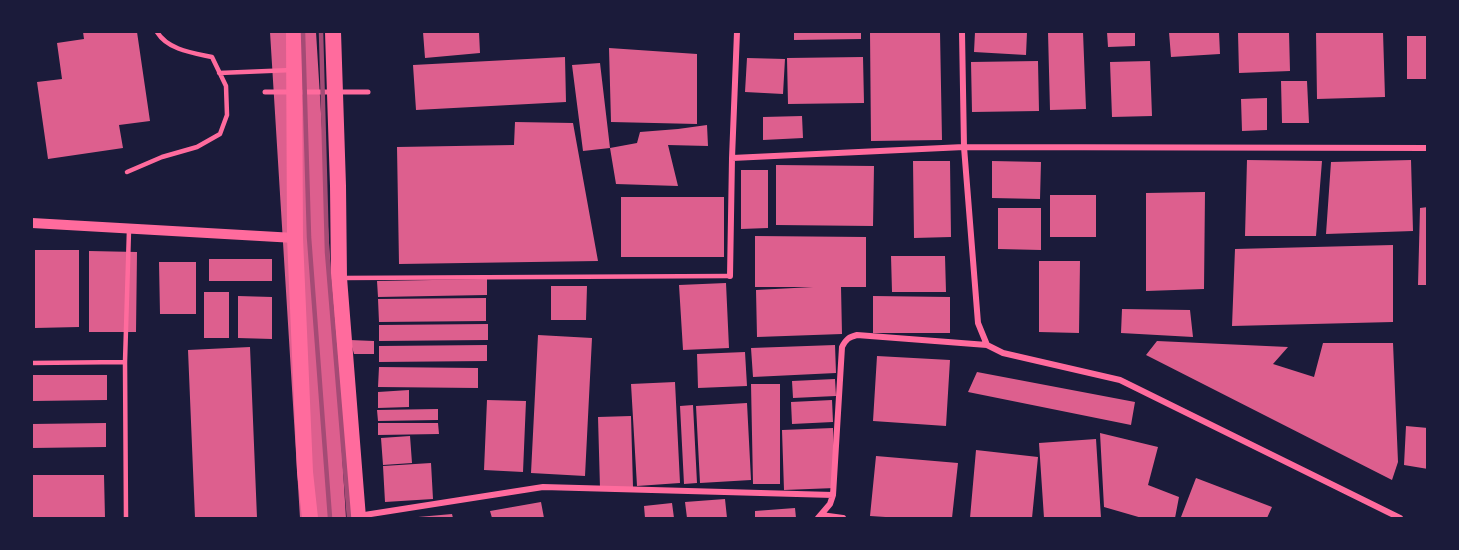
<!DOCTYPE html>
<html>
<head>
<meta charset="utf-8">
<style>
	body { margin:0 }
	#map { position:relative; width:1459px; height:550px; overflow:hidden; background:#1b1b3a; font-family:Poppins,sans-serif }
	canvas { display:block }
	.frame { position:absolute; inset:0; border:33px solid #1b1b3a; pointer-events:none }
</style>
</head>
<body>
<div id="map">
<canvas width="1459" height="550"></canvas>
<div class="frame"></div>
</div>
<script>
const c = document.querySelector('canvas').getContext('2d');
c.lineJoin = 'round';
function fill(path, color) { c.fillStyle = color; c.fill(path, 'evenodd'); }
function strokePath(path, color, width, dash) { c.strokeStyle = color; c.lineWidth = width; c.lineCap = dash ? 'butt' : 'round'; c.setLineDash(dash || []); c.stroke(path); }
const building = new Path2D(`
	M83,32H137L150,121L119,125L123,148L48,159L37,82L62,79L57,43L84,39Z
	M270,32H316L346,518H300Z
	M423,32H479L480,53L425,58Z
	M794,32H861V39L794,40Z
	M870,32H940L942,140L871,141Z
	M975,32H1027L1026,55L974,52Z
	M1048,32H1083L1086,109L1050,110Z
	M1107,32H1135V46L1108,47Z
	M1169,32H1219L1220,54L1171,57Z
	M1289,32L1290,71L1239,73L1238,33Z
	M1316,32H1383L1385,97L1317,99Z
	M1407,36H1428V79H1407Z
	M609,48L697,54V124L611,122Z
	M565,57L566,102L416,110L413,65Z
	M863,57L864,103L788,104L787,58Z
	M747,58L785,59L783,94L745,92Z
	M1038,61L1039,111L972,112L971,62Z
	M1150,61L1152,116L1112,117L1110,62Z
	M600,63L610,148L583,151L572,65Z
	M1281,81H1307L1309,123H1282Z
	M1267,98V130L1242,131L1241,99Z
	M802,116L803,138L763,140V117Z
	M515,122L573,123L598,261L399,264L397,147L514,145Z
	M707,125L708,146L668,145L678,186L616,184L610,148L637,143L640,132L678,129Z
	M1247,160L1322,161L1316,236H1245Z
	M1411,160L1413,231L1326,234L1331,162Z
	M913,161H950L951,237L914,238Z
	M992,161L1041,162L1040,199L992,198Z
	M776,165L874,166L873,226L776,225Z
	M741,170H768V228L741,229Z
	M1205,192L1204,289L1146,291V193Z
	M1050,195H1096V237H1050Z
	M621,197H724V257H621Z
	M1428,207V285H1418L1420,208Z
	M998,208H1041V250L998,249Z
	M755,236L866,237V287H841L842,334L757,337L756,290L813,287H755Z
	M1393,245V322L1232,326L1235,249Z
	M35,250H79V327L35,328Z
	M89,251L137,252L136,332H89Z
	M891,256H945L946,292H892Z
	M209,259H272V281H209Z
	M1039,261H1080L1079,333L1039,332Z
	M159,262H196V314H160Z
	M487,279V295L378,297L377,281Z
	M726,283L729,348L683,350L679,285Z
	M551,286H587L586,320H551Z
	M204,292H229V338H204Z
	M238,296L272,297V339L238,338Z
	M873,296L950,297V333H873Z
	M486,298V321L379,322L378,299Z
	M1122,309L1190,310L1193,337L1121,333Z
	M488,324V340L379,341V325Z
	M538,335L592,338L585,476L531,473Z
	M350,340L374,341V354H354Z
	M1157,341L1288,347L1273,364L1314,377L1323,343H1393L1398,462L1392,480L1146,355Z
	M487,345V361L379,362V346Z
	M835,345L836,373L753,377L751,348Z
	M250,347L257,518H195L188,350Z
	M745,352L747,386L698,388L697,354Z
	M877,356L950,360L946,426L873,421Z
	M379,367L478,368V388L378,387Z
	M977,372L1135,402L1131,425L968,392Z
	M32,375H107V400L32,401Z
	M835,379L836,396L793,398L792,381Z
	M675,382L680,483L637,486L631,384Z
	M751,384H780V484H753Z
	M409,390V407L378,408V392Z
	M487,400L526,401L523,472L484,470Z
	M832,400L833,422L792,424L791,402Z
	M747,403L751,480L700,483L696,406Z
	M693,405L697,483L684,484L680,406Z
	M438,409V420L378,421L377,410Z
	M631,416L633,487L600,488L598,417Z
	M106,423V447L32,448V424Z
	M378,423H438L439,434L378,435Z
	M1406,426L1428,428V469L1404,465Z
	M833,428L835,488L784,490L782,430Z
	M1100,433L1158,447L1148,485L1179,497L1175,518H1142L1104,507Z
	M410,436L412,463L383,465L381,438Z
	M1096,439L1101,518H1044L1039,443Z
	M976,450L1038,457L1032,518H970Z
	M876,456L958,463L952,518H901L870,516Z
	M431,463L433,499L385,502L383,466Z
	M32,475H104L105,518H32Z
	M1196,478L1272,507L1267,518H1184L1181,517Z
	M725,499L727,518H687L685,502Z
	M541,502L544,518H492L490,511Z
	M672,503L674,518H645L644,506Z
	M795,508L796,518H755V511Z
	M452,514L453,518H418V517Z`);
const service = new Path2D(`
	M219,73L292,70
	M127,172L162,157L197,147L220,134L227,115L226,86L212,57C193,53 168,50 157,32
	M341,278L730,276
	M32,363L125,362
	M126,518L125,362L129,230`);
const pedestrian = new Path2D(`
	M265,92H368`);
const minor = new Path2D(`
	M962,32L964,147L978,323L987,345
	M732,158L964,147L1428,148
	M730,276L732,158L737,32
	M821,515L843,518
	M358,516L543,487L833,495
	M818,518L830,504L833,495L842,347C846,339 849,337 857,335L987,345L1003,353L1120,380L1400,518`);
const tertiary = new Path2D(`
	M32,223L295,238`);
const trunk = new Path2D(`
	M294,32L295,238L305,472L310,518
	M333,32L338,186L339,278L358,518`);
const rail = new Path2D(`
	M303,32L309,237L330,518
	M321,32L327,252L349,518`);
fill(building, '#dd5f8e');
strokePath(service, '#ff6b9d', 4.5);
strokePath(pedestrian, '#ff6b9d', 5);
strokePath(minor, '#ff6b9d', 6);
strokePath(tertiary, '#ff6b9d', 10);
strokePath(trunk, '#ff6b9d', 16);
strokePath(rail, '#a44b75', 4.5);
</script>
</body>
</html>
